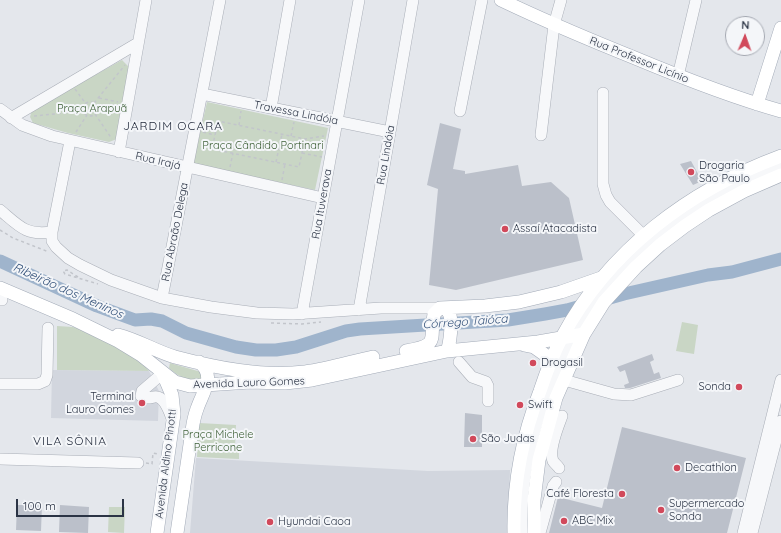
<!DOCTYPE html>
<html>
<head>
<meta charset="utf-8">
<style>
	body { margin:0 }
	#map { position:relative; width:781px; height:533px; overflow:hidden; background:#e4e7ec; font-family:Quicksand,sans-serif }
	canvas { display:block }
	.north { position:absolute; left:725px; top:16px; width:40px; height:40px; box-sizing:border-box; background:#f4f6f9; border:1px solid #a4a8b1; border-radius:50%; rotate:2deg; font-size:11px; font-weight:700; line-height:16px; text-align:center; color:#2b3445 }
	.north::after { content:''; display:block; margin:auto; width:14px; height:18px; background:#d1495b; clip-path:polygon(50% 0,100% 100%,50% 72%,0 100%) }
	.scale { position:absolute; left:16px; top:499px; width:108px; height:18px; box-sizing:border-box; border:2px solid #2b3445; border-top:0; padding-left:5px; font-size:12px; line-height:14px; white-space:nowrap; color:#2b3445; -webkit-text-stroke:3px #f4f6f9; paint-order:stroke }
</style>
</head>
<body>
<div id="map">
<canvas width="781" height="533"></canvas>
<div class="north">N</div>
<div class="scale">100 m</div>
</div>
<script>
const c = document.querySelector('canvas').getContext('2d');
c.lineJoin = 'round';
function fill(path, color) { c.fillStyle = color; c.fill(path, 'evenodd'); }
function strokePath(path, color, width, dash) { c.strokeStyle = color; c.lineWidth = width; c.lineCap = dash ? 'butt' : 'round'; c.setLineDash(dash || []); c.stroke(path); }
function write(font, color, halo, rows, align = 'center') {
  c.font = font + ' Quicksand,sans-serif'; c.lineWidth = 4; c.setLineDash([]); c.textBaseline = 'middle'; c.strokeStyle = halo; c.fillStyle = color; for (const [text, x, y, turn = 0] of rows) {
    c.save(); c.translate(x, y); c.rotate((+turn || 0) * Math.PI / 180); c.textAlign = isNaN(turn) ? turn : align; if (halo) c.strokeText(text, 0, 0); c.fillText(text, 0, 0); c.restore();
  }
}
const built = new Path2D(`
	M52,370L149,371L159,391L158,421L51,418Z
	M196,458L428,471L510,470L508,533H190Z`);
const green = new Path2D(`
	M122,60L129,67L117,139L109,142L68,133L33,123L30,117L32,110Z
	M207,102L328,128L315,190L193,164Z
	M682,322L698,325L694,354L676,351Z
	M57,326L73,327L89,331L141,361L149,371L57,370Z
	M170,363L201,372L203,377C193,386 176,375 169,368Z
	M199,423L236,425L235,447L239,448V459L197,457Z
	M109,507H125L124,533L108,532Z`);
const river = new Path2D(`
	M0,261L97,306L135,320L151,319L162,321L186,333L236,347L256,350H276L296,347L346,331L360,329L508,320L545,314L567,310L624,294L708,275L732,272L781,259`);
const building = new Path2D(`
	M440,123L461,129L453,169L465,171V174L518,165L522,186L551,182L569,198L583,260L456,290L429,285L438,189L427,185Z
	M691,161L702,181L693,185L680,164Z
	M652,354L654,360L650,362L654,374L659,372L661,378L630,388H625L624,385L629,383L625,370L620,372L617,367Z
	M465,413L482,415V447H464Z
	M622,427L746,458L727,533H549L558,497L602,508Z
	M17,505H42L41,531L16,530Z
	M60,505L89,507L88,533L59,532Z`);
const path = new Path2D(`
	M75,89L86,104
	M99,98L118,102
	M83 109a7 7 0 1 1 14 0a7 7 0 1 1-14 0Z
	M94,103L125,65
	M95,114L112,139
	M34,116L84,111
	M239,125L241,111
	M76,132L87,115
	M203,132L215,135
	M291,136L294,122
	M305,139L299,167L212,149L218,121L305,139L324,136
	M302,153L322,157
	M276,162L282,134
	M230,167L233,153
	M282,180L285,164
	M0,230L13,238L49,252
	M78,277L67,270L63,271L65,274L98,284
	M271,323L302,324L321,322
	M146,463L152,464L153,453L158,454`);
const minor = new Path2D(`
	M678,76L696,0
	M603,93V184L606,195L610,202L644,236
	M202,94L390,132
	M271,108L290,0
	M0,109L22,125L52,136L323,198
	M460,111L482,0
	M11,118L138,43
	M541,135L554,25L561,0
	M70,141L52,232V241L56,247L68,258L80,265L111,280L162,298L211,307L257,313L293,314L381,308H440
	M119,152L146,0
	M0,210C19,226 26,236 52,232
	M162,298L220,0
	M0,300H2
	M359,310L413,0
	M302,314L359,0
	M459,362L472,377L486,382L488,386V401
	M163,373L142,391L141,396C146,399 149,398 154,397C165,395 169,412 173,421
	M564,380L614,394L631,395L678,380
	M0,384H38L45,381L47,375L48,328
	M0,459L138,463
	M559,468C558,466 554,463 553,461C548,450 558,427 562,416
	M522,533C520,491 528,451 541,411C580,291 664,211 781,166
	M540,533L553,486L556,482
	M743,533L781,380
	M752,533L781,421`);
const major = new Path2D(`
	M501,0C545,21 590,40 635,58C683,78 731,97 781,111
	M757,104L781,28
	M0,288L73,319L118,341L141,355L175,382L190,386L250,382L285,383L312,380L447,351L538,342L584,334
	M445,309C447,310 448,311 449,313C453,320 450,344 447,351
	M118,335C138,340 155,351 175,357C217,368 261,377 305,372C328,369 350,362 373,357
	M524,345L534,347L551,359
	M406,351C441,345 429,340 434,314L440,308L485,306L519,302L561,292L601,278
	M157,533L174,414L172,395L163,374
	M177,533L193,424C194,419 195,414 197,409C202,393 217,375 199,362
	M514,533C513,483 522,437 540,391C546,373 553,354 562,337C609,250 689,190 781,156
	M534,533V500L539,460L556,398L584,334L604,302L636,267L660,245L685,226L709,210L744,191L781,175`);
const markers = [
	[691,172,4,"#d1495b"],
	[505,229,4,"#d1495b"],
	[533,363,4,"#d1495b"],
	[739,387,4,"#d1495b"],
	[142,403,4,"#d1495b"],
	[520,405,4,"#d1495b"],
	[473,439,4,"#d1495b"],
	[677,468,4,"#d1495b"],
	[622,494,4,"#d1495b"],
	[661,510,4,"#d1495b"],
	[564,521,4,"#d1495b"],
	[270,522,4,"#d1495b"]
];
const streetNames = [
	["Rua Professor Licínio",639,60,22],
	["Travessa Lindóia",296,113,11],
	["Rua Lindóia",386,155,-80],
	["Rua Irajá",158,161,13],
	["Rua Ituverava",322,204,-80],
	["Rua Abraão Delega",175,232,-79],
	["Avenida Lauro Gomes",249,383,-2],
	["Avenida Aldino Pinotti",166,464,-83]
];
const parkNames = [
	["Praça Arapuã",92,109],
	["Praça Cândido Portinari",263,146],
	["Praça Michele",218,435],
	["Perricone",218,448]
];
const poiNames = [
	["Drogaria",699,166],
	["São Paulo",699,179],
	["Assaí Atacadista",513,229],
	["Drogasil",541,363],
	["Sonda",731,387,"right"],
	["Terminal",134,397,"right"],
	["Lauro Gomes",134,410,"right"],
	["Swift",528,405],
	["São Judas",481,439],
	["Decathlon",685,468],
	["Café Floresta",614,494,"right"],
	["Supermercado",669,504],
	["Sonda",669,517],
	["ABC Mix",572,521],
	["Hyundai Caoa",278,522]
];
const neighbourhoodNames = [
	["JARDIM OCARA",173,126],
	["VILA SÔNIA",70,441]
];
const waterNames = [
	["Ribeirão dos Meninos",68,291,24],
	["Córrego Taióca",465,322,-4]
];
fill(built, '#d2d6de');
fill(green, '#c9d6c5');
strokePath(river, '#9fb4cc', 13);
fill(building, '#bbc0ca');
strokePath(minor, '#a9aeb7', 12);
strokePath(major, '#a3abb8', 14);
strokePath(path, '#c2c5cb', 1.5, [3, 3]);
strokePath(minor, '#f7f8fa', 11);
strokePath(major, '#fff', 13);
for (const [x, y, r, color] of markers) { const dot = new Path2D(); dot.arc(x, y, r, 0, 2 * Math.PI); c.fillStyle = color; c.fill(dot); strokePath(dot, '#f4f6f9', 1.5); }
write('11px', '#2b3445', '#f4f6f9', streetNames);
write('11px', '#3f6138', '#f4f6f9', parkNames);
write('11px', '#2b3445', '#f4f6f9', poiNames, 'left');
c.letterSpacing = '1px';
write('12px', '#1d2536', '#f4f6f9', neighbourhoodNames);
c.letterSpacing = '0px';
write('italic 12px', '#34527a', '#f4f6f9', waterNames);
</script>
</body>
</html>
